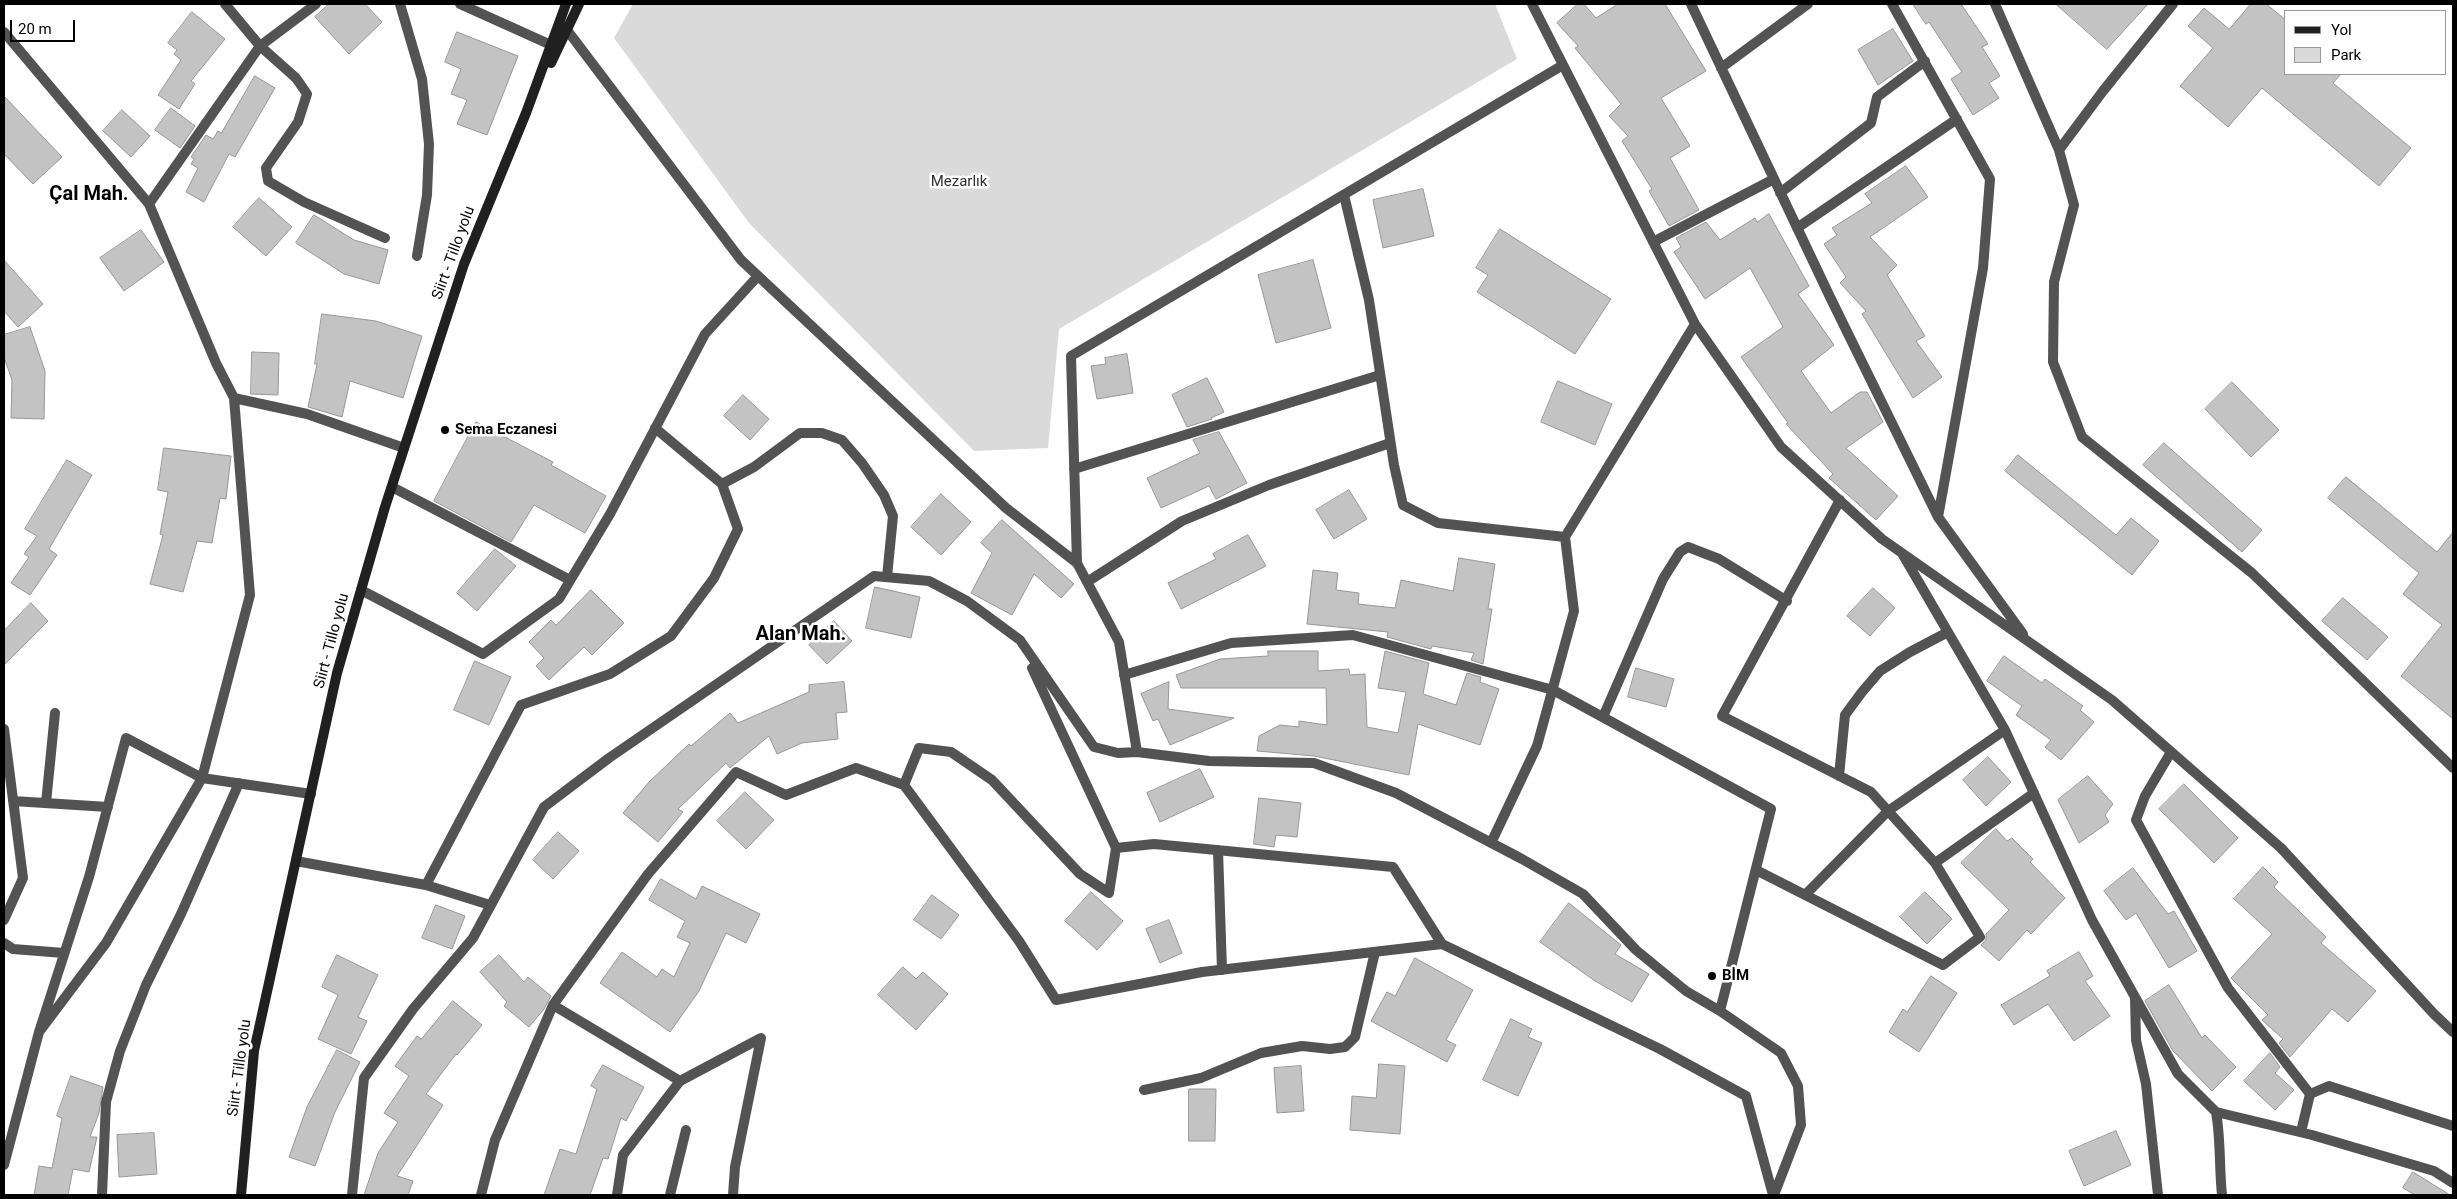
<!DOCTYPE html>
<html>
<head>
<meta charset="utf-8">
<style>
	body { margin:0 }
	#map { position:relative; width:2457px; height:1199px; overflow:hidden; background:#fff; font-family:Roboto,sans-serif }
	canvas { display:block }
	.frame { position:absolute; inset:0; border:5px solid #000; pointer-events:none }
	.legend { position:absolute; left:2284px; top:10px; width:162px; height:65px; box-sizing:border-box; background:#fff; border:1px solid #999; margin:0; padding:6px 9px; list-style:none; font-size:15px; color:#000 }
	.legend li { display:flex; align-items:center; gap:10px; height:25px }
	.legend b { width:25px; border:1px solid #999 }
	.scale { position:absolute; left:10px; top:20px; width:65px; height:22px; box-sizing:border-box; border:2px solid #000; border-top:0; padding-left:6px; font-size:15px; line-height:18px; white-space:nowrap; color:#000; -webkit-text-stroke:4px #fff; paint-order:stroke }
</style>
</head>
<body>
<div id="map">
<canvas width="2457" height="1199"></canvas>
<div class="frame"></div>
<ul class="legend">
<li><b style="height:6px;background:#202020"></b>Yol</li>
<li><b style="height:14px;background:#dadada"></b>Park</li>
</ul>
<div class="scale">20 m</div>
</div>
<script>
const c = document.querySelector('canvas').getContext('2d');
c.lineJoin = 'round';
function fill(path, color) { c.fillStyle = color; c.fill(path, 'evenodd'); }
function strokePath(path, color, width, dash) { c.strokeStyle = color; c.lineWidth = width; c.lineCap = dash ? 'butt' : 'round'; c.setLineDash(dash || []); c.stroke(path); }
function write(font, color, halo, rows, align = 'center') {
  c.font = font + ' Roboto,sans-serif'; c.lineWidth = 5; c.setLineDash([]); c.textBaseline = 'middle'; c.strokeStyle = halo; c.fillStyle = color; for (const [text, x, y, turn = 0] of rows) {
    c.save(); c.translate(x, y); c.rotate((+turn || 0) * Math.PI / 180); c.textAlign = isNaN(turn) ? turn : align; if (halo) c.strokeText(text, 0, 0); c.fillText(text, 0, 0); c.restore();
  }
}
const green = new Path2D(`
	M633,4H1495L1517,59L1059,329L1048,448L974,451L749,223L614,38Z`);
const building = new Path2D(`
	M329,4H365L382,22L349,54L315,17Z
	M1578,4H1584L1596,18L1618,4H1665L1706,71L1661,98L1690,146L1670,158L1699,210L1669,226L1649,191L1652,189L1622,141L1628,136L1609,116L1621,104L1575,48L1578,46L1557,23Z
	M1913,4H1961L1988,44L1982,47L2000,76L1989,83L1999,98L1973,115L1951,79L1962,72L1929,22L1926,24Z
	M2056,4H2148L2107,49Z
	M2251,4H2266L2286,20V74H2341L2333,83L2411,148L2379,186L2262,88L2228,127L2180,86L2213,48L2188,26L2204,8L2229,29Z
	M192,12L225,39L191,81L195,84L179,109L158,95L181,60L174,54L177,50L168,43Z
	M1893,29L1913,61L1878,85L1858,50Z
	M457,32L518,56L487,135L457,124L467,100L451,94L461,69L445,62Z
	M255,76L275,88L235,157L229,154L204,202L186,192L198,168L191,164L194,159L191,157L206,135L213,139L218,131L221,133Z
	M4,96L62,157L33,184L4,154Z
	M171,108L195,126L180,148L155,130Z
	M122,110L150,136L131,157L103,131Z
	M1906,166L1928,197L1870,237L1897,265L1887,275L1925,336L1916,341L1942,377L1913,398L1862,314L1866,311L1840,283L1846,277L1824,244L1837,235L1832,228L1872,203L1865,194Z
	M1423,189L1434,236L1383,248L1373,200Z
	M259,198L292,227L266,256L233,227Z
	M1769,214L1809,286L1798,294L1834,345L1801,371L1831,413L1860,392H1867L1883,422L1846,448L1898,496L1876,520L1829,478L1833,474L1786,424L1788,423L1741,357L1783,327L1750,268L1705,299L1674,252L1681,247L1676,238L1706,222L1720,240L1755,218L1757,222Z
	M314,215L354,240L388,250L379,284L344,274L296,243Z
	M1500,229L1611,299L1575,354L1477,292L1488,275L1476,268Z
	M141,230L164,262L124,291L100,258Z
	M4,260L43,304L18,327L4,311Z
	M1313,260L1331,328L1276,343L1258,275Z
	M322,314L376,321L422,336L403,398L350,381L342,417L308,407L317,364H315Z
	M30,327L45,371L44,419L11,418L12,380L4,357V335Z
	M252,352L279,353L278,395L251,394Z
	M1127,354L1133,393L1097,399L1091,366L1106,364L1105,358Z
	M1207,378L1224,412L1211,418L1212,419L1187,427L1172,395Z
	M1558,381L1612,404L1595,445L1541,422Z
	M2232,382L2279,430L2251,457L2205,409Z
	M743,395L769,419L750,440L724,416Z
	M476,422L553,462L551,465L606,496L585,533L534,505L511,542L434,501Z
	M1219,432L1247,483L1216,499L1209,486L1161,508L1147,478L1200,453L1193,440Z
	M2164,443L2262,530L2242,552L2143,465Z
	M164,448L231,456L226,499L220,498L212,543L197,541L183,592L150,584L163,535L160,534L168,492L158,490Z
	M2018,455L2116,535L2131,518L2159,541L2132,575L2005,471Z
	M67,460L92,475L49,549L57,555L30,595L11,583L29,557L24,554L37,536L25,529Z
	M2346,477L2437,552L2453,532V719L2401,676L2442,625L2403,594L2419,573L2328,498Z
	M1349,490L1367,519L1334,539L1316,510Z
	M941,494L971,522L941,555L911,527Z
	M1002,520L1074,584L1061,598L1034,574L1012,615L971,593L992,553L981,543Z
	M1248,535L1266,566L1181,609L1168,583L1216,559L1213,554Z
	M495,549L516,566L477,611L457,593Z
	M1459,558L1495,564L1488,609H1492L1483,664L1471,660L1474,653L1432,646L1431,649L1387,637L1388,632L1307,624L1313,570L1338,573L1336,590L1359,593L1358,604L1395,608L1401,580L1453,591Z
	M875,587L920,597L911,638L866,628Z
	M1873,588L1895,608L1870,636L1847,616Z
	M591,590L624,623L592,655L584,647L549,680L536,666L544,658L529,642L551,620L556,625Z
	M2343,598L2388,637L2367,660L2322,621Z
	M31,603L48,621L4,665V631Z
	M834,621L852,641L827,664L809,645Z
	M1268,651H1318V671L1349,669L1350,675L1365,674L1367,727L1398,733L1406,692L1378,688L1385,651L1429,663L1423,694L1456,705L1467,673L1481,677L1480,682L1499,689L1480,745L1418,724L1409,775L1314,756L1257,751L1259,736L1280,725L1299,727V721L1327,725L1326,688H1181L1176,675L1220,659L1268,656Z
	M2004,656L2042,683L2045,679L2083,706L2080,710L2094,722L2061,760L2045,747L2051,740L2016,715L2022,706L1987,681Z
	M475,661L511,677L489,725L454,710Z
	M1636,668L1674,679L1666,707L1628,697Z
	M844,682L847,712L836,713L838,739L802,743L777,754L769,736L730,768L726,763L678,809L683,812L658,842L623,813L649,782L689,744L691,746L730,713L738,723L809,692V685Z
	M1169,682L1168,709L1234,718L1170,745L1158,719L1153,721L1141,694Z
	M1988,757L2011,782L1986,806L1963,780Z
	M1200,769L1214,797L1160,822L1147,793Z
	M2088,776L2113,804L2105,815L2109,822L2079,843L2058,800Z
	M2184,784L2238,838L2214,863L2159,809Z
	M745,792L774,820L746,849L717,821Z
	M1259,798L1301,803L1297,837L1276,835L1274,847L1254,844Z
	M1996,829L2007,841L2012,838L2033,859L2030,862L2065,898L2031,934L2027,930L1999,961L1981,945L1986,940V934L2009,910L1961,863Z
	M558,832L579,851L553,879L533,860Z
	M2263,867L2278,882L2274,887L2326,937L2321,943L2376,991L2348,1022L2332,1009L2290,1057L2279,1043L2283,1039L2262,1020L2268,1015L2231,978L2272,934L2234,899Z
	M2133,868L2168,914L2174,911L2197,951L2169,968L2136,913L2126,920L2104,891Z
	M661,879L696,899L702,886L760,914L746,943L726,933L699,991L670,1032L600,983L622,952L657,977L662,969L674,977L690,943L677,937L685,921L649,900Z
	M1091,892L1123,921L1097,950L1065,921Z
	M1925,892L1952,919L1927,944L1900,917Z
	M932,895L959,915L941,939L914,920Z
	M1569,903L1621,945L1615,954L1649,974L1632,1002L1595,981L1540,942Z
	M436,905L465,916L452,949L422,938Z
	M1169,920L1182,953L1160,963L1146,929Z
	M2079,952L2093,976L2085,981L2110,1016L2074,1041L2048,1004L2014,1025L2001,1005L2050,976L2047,971Z
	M337,955L378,975L358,1017L367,1021L351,1054L318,1039L338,995L322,987Z
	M499,955L524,982L528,977L551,996L544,1009L529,1027L504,1006L507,1002L480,972Z
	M1415,958L1473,990L1446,1040L1456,1045L1447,1062L1371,1021L1387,992L1395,996Z
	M903,967L916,979L923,972L948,994L916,1030L878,995Z
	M1931,976L1957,993L1919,1052L1889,1032L1903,1009L1907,1012Z
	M2169,985L2202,1038L2205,1035L2236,1067L2212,1091L2173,1051L2145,1001Z
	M453,1001L482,1025L457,1055L456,1054L426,1094L443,1105L397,1176L413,1181L408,1195H364L378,1153L398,1122L384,1113L409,1076L395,1066L417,1036L421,1039Z
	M1511,1019L1532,1029L1528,1037L1542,1043L1518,1096L1483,1080Z
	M337,1050L360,1062L335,1112L315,1166L289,1157L307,1107Z
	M2270,1053L2280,1067L2275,1073L2294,1090L2275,1110L2244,1081Z
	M1379,1064L1405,1066L1400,1134L1350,1130L1352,1096L1376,1098Z
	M603,1065L644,1087L626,1121L621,1118L608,1159L603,1158L590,1195H544L560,1149L576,1154L597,1089L591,1086Z
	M1301,1066L1304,1111L1277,1113L1274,1068Z
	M71,1076L103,1087L99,1113L90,1137H97L89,1172L73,1169L68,1195H34L39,1166L52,1168L62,1118L57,1116Z
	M1189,1089H1216L1215,1141H1189Z
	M2116,1131L2131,1165L2084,1186L2069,1151Z
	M154,1133L157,1174L119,1177L117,1135Z
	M2413,1172L2450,1195H2415L2403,1188Z`);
const minor = new Path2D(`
	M225,4L260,46L296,78L307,94L298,122L266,168L268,181L304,202L385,238
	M400,4L422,79L429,144L427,195L417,256
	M460,4L551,45
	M1532,4L1695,324L1781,447L1882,539L2112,700L2281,848L2434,1014L2453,1032
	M1691,4L1830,297L1938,517L2023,634
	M1892,4L1990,179L1983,268L1938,517
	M1995,4L2059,150L2074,205L2054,282L2053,362L2082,437L2252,573L2453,768
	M567,30L741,260L1006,508L1077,563L1119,642L1137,752
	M4,32L149,204
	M1721,68L1808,4
	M2059,150L2103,91L2173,4
	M1780,193L1871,123L1877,97L1925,61
	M1344,195L1369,300L1394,465L1403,505L1438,523L1565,537
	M1797,228L1957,119
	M1653,242L1774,179
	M234,398L307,414L404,448
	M1074,469L1380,375
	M722,484L754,467L800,433H822L842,440L862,463L884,495L893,516L887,577
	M392,487L570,580
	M1903,555L2005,730L2092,920L2178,1074L2216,1112L2312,1135L2434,1171L2453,1183
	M1077,563L1071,356L1563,65
	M1087,582L1182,521L1269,485L1390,443
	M361,590L483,654L559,599L610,514L705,334L758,276
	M1124,675L1231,643L1353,635L1553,690L1771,809L1720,1011
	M1603,717L1663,579L1680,552L1688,547L1719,559L1787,601
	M4,729L23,878L4,920
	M2171,752L2145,796L2136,820L2228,988L2310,1094L2301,1132
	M1839,776L1845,715L1862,692L1880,671L1910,652L1948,632
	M904,785L919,748L951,752L992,780L1080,874L1109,893L1116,848L1032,668
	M311,794L202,778L250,595L234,398L216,363L149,204L260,46L316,4
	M13,801L108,807
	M46,803L55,713
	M1491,843L1537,746L1574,611L1565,537L1695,324
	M1116,848L1154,844L1393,867L1442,944L1660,1049L1746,1096L1773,1195
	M1218,850L1222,970
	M296,861L426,885
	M1935,863L2034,793
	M1756,870L1943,965L1980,937L1935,863L1871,792L1722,716L1840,500
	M1805,895L1888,811L2005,730
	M490,905L426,885L521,705L610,674L671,636L714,578L738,529L722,484L655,428
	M4,943L13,949L64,953
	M2135,998L2136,1040L2146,1084L2158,1195
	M553,1005L680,1081
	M1144,1090L1201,1078L1261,1053L1302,1046L1330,1049L1345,1047L1355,1037L1375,952
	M2310,1094L2329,1086L2453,1126
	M2216,1112C2221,1140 2219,1167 2222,1195
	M4,1165L39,1032L89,877L126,738L202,778L106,943L39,1032
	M102,1195L106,1102L120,1051L146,985L181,914L239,783
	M352,1195L364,1078L413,1009L473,938L544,807L609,758L874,576L929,581L967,601L1020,640L1094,747L1118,753L1137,752L1209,761L1314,763L1396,793L1522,859L1583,894L1636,950L1686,991L1720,1011L1781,1053L1798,1086L1801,1125L1774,1195
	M481,1195L495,1140L553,1005L648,874L736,772L786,795L856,768L904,785L1019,941L1056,1000L1202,972L1442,944
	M617,1195L623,1155L680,1081L761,1038L735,1167L733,1195
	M670,1195L686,1130`);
const secondary = new Path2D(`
	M551,63L579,4
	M241,1195L254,1051L337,673L385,507L464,264L526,113L566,4`);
const markers = [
	[445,430,5,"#000"],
	[1712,976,5,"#000"]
];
const parkNames = [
	["Mezarlık",959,182]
];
const streetNames = [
	["Siirt - Tillo yolu",454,253,-70],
	["Siirt - Tillo yolu",332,641,-75],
	["Siirt - Tillo yolu",240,1068,-82]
];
const poiNames = [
	["Sema Eczanesi",455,430],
	["BİM",1722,976]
];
const districtNames = [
	["Çal Mah.",89,195],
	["Alan Mah.",801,635]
];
fill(green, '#dadada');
fill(building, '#c3c3c3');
strokePath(building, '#979797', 1);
strokePath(minor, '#535353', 10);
strokePath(secondary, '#202020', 10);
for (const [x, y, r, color] of markers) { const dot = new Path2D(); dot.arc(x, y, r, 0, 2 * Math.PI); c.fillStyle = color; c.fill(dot); strokePath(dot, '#fff', 2); }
write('15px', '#313131', '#fff', parkNames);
write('15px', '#000', '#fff', streetNames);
write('bold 15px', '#000', '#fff', poiNames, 'left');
write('bold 20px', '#000', '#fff', districtNames);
</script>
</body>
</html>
